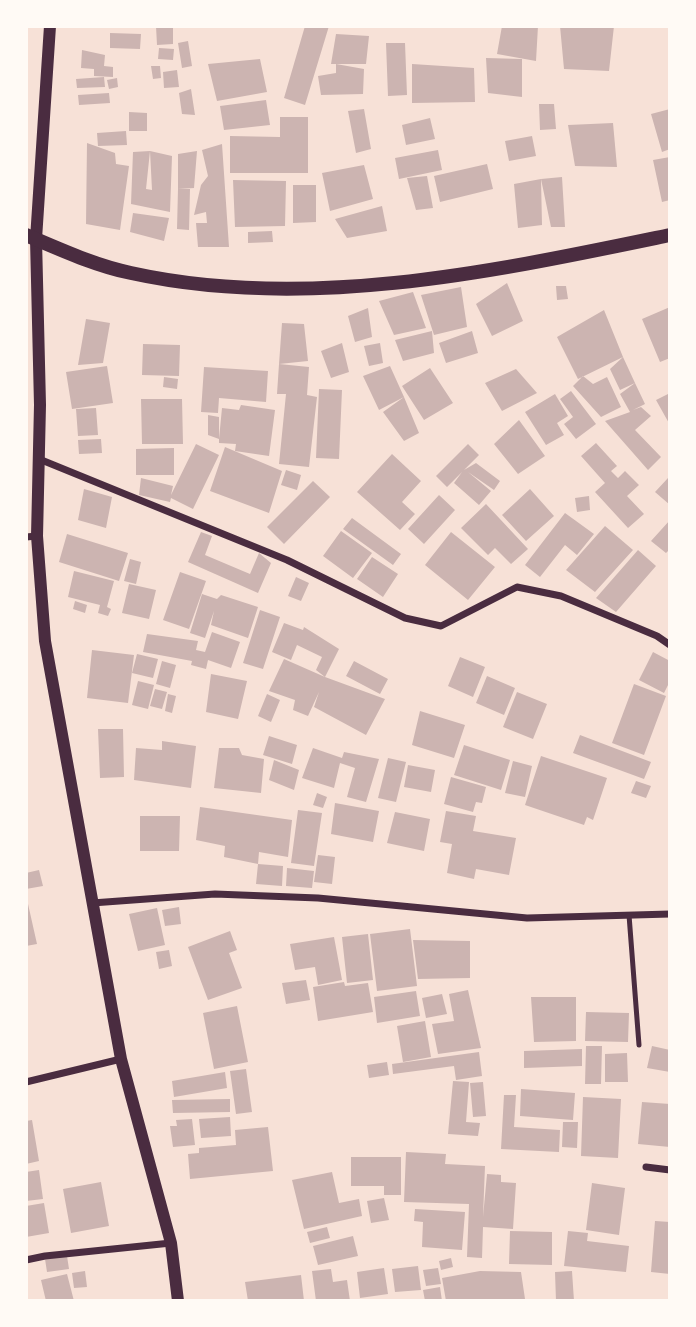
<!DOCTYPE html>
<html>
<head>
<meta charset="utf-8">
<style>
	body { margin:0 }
	#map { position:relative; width:696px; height:1327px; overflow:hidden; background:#f7e1d7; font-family:Manrope,sans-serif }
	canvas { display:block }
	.frame { position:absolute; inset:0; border:28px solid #fffaf5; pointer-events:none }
</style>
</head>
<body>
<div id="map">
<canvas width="696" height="1327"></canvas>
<div class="frame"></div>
</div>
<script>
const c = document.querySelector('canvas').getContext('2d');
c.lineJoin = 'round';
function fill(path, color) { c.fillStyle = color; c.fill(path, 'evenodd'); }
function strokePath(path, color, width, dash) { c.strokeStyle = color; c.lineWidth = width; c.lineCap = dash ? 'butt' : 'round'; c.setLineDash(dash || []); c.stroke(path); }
const building = new Path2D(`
	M156,26H173V44L157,45Z
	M305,26H329L305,105L284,98Z
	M502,26H538L536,61L497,54Z
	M560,26H614L609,71L564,69Z
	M110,33L141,34L140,49L110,48Z
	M336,34L369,36L366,64H336L364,69L363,94L321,95L318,76L336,73V64H331Z
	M188,41L192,66L182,68L178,43Z
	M386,43H405L407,95L388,96Z
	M159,48L174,49L173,60L158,59Z
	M82,50L105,55L104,66L113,67V77L94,76V69L81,68Z
	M486,58L522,59V97L488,93Z
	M260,59L267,92L217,101L208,64Z
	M412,64L474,68L475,102L412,103Z
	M151,66H160L161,78L153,79Z
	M177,70L179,87L164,88L163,72Z
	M104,77L105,87L77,88L76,79Z
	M117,78L118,87L109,89L107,80Z
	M191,89L195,115L182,114L179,93Z
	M109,93L110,103L79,105L78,95Z
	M266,100L270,125L224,130L220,106Z
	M539,104H554L556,129L540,130Z
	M364,109L371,149L356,153L348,111Z
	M670,109V149L662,152L651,114Z
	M129,112L147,113V131H129Z
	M280,117H308V173H230V136L280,137Z
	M430,118L435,139L406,145L402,125Z
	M613,123L617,167L575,166L568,125Z
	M126,131L127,145L98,146L97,133Z
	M532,136L536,156L509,161L505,141Z
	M87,143L115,153L116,164L129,166L120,230L86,224Z
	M222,144L229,247H198L196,223H207L206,212L194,215L201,185L208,176L202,150Z
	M438,150L442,170L399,179L395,158Z
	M150,151L146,189L152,190L150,151L172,156L170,212L131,204L133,152Z
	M197,151L194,188L178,189V154Z
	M670,157V200L662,202L653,160Z
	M487,164L493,189L440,202L434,176Z
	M364,165L373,199L330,211L322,173Z
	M427,176L433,208L416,210L407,178Z
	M562,177L565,227H551L541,179Z
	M541,179L542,225L518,228L514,184Z
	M233,180L286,181L285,226L235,227Z
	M293,185H316V222L293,223Z
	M178,189H190L189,230L177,229Z
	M382,206L387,231L347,238L335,219Z
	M133,213L169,218L164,241L130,232Z
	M272,231L273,242L248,243V232Z
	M507,283L523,321L492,336L476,304Z
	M556,286H566L568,299L557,300Z
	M461,287L467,327L434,335L421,295Z
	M413,292L426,328L394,335L379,301Z
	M670,307V358L660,362L642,319Z
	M368,308L372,337L355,342L348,316Z
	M604,310L623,357L578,379L557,337Z
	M86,319L110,323L103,363L78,365Z
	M282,323L304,324L308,361L279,364Z
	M432,331L434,353L403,361L395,340Z
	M472,331L478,353L446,363L439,343Z
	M342,343L349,372L331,378L321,351Z
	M380,343L383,363L369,366L364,346Z
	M143,344L180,345L179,376L142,375Z
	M623,357L635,383L620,390L610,369Z
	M279,364L309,367L307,395L317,397L309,467L279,464L286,394H277Z
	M107,366L113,403L72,409L66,372Z
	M390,366L404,397L379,410L363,376Z
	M204,367L268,371L266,402L219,398L218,413L201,412Z
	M430,368L453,403L424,420L402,386Z
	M516,369L537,393L502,411L485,383Z
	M583,376L593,384L607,377L621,407L601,417L573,386Z
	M164,377L178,379L177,389L163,387Z
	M635,383L645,404L633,410L641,407L651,416L635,430L661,457L648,470L605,421L630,412L620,394Z
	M319,389L342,390L339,459L316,458Z
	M571,391L596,424L576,439L564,424L573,417L560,399Z
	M670,393V425L656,400Z
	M555,394L568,416L557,423L564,435L546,445L525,412Z
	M404,397L419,433L404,441L383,412Z
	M141,399H182L183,444H142Z
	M241,405L275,410L269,456L235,451L236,444L219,443V439L208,435V415L219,417V439L222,408L239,410Z
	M96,408L98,435L78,436L76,409Z
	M519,420L545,456L518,474L494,444Z
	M101,439L102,453L79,454L78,440Z
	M596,443L617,466L611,471L618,478L625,471L639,485L627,496L644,514L628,528L595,492L605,483L581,456Z
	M196,444L219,455L193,509L171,498L170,502L139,495L141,478L173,486L171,495Z
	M468,444L479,455L464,470L476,463L500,481L494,490L468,472L491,491L479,505L454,483L462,472L447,487L436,476Z
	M225,447L282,471L269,513L210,491Z
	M174,448V475H136V449Z
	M392,454L421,481L402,502L415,514L400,530L357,492Z
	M286,470L301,475L297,490L281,485Z
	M668,478L670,479V505L655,492Z
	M313,481L330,497L284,544L267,527Z
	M84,489L112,497L106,528L78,520Z
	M530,489L554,516L526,541L502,515Z
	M439,495L455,510L424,544L408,529Z
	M589,496L590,510L577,512L575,498Z
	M486,504L528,549L511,564L495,548L488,555L461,528Z
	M565,513L594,534L577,555L565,545L540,577L525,565Z
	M352,518L401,554L393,565L343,529Z
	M670,520V549L666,553L651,541Z
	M605,526L633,550L595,592L566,570Z
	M341,531L372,553L353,578L323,556Z
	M201,532L212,536L205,555L250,574L259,553L271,563L258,593L188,562Z
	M451,532L495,567L468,600L425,565Z
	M67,534L128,553L119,581L59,562Z
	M638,550L656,566L616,612L596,598Z
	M372,557L398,574L383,597L357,579Z
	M130,559L141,562L136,584L124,581Z
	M74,571L114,581L107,607L111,609L108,616L98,613L100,605L68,597Z
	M180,572L206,581L189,629L163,620Z
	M296,577L309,583L301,601L288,596Z
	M129,584L156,590L149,619L122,613Z
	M202,594L217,599L221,595L258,607L248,638L211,625L214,611L205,638L190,633Z
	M75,601L87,605L85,613L73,609Z
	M260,610L280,617L263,669L243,663Z
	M284,623L303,630L304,627L339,649L325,677L385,699L366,735L314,707L319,692L308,716L293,710L295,700L269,691L284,659L325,677L316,670L322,657L297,645L291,660L272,652Z
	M212,632L240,642L231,668L208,660L206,669L191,665L192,661L143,652L147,634L198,641L196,650L205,652Z
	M92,650L134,655L128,703L87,698Z
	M653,652L670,661V681L664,693L639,680Z
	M137,654L158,659L153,678L132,673Z
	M460,657L485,667L473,697L448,686Z
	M162,661L176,665L170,688L156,684Z
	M354,661L388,679L380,694L346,676Z
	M211,674L247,681L238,719L206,712Z
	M487,676L515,688L504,715L476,703Z
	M138,681L154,685L148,709L132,705Z
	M634,684L666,696L644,755L612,743Z
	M155,689L167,692L162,709L150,706Z
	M517,692L547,704L533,739L503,727Z
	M168,694L176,696L172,713L165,711Z
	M267,694L280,700L271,722L258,716Z
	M420,711L465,725L454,758L412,745Z
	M98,729H123L124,777L100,778Z
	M580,735L651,762L644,779L573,753Z
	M269,736L297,745L292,764L263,755Z
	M162,741L196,746L191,788L134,780L136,748L162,750Z
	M464,745L510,760L501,790L454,775Z
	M219,748H239L242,755L264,759L261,793L214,788Z
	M313,748L342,758L344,752L379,759L366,802L347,797L355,768L340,763L334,788L302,778Z
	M541,756L607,778L593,820L587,817L584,825L525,805Z
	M388,758L406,762L396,802L378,798Z
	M274,760L299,770L294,790L269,780Z
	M513,761L532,766L525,797L505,793Z
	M408,765L435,770L431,792L404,787Z
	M451,777L486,787L482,803L476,802L473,812L444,804Z
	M636,781L651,786L646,798L631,793Z
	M317,793L327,797L323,808L313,805Z
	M335,803L379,811L373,842L331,834Z
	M200,807L292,820L288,857L259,852L258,864L224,857L225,846L196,840Z
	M298,810L322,813L314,866L291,863Z
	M446,811L476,816L473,831L516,838L509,875L476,869L474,879L447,873L452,844L440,842Z
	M395,812L430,819L424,851L387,843Z
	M140,816H180L179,851H140Z
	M318,855L335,857L332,884L314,882Z
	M258,864L283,866L282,886L256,884Z
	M287,868L314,871L312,888L286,886Z
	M39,870L43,886L26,889V873Z
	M26,895L37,944L26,946Z
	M179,907L181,924L165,926L162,910Z
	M157,908L165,945L138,951L129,914Z
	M410,929L417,986L377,991L370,934Z
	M230,931L237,950L229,953L242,988L208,1000L188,947Z
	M368,934L373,980L347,983L342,937Z
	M334,937L342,980L318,985L315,967L295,970L290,944Z
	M413,940L470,941V978L418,979Z
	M169,950L172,966L159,969L156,952Z
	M306,980L310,1000L286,1004L282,983Z
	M344,982L345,986L368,983L373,1012L318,1021L313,987Z
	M468,990L481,1048L438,1054L432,1024L454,1021L449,994Z
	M416,991L420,1016L377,1023L374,997Z
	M442,994L447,1014L426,1018L422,998Z
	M531,997H576V1041L534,1042Z
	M237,1006L248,1062L214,1069L203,1013Z
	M586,1012L629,1013L628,1042L585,1041Z
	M425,1021L431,1057L403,1062L397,1026Z
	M586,1046H602L601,1084H585Z
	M652,1046L670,1050V1072L647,1068Z
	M582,1049V1066L524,1068V1051Z
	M479,1052L482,1076L456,1080L454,1066L393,1074L392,1064Z
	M627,1053L628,1082H605V1054Z
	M387,1062L389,1075L369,1078L367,1065Z
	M246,1069L252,1112L236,1114L230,1071Z
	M225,1072L227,1088L174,1097L172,1081Z
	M453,1081L469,1082L466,1122L480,1123L478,1136L448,1134Z
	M483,1082L486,1116L473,1117L470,1083Z
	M521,1089L575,1093L573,1120L520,1116Z
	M504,1095H516L514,1127L560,1130L559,1152L501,1149Z
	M583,1097L621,1099L618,1158L581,1156Z
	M230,1099V1112L173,1113L172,1100Z
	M642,1102L670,1104V1147L638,1144Z
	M230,1117L231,1136L201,1138L199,1119Z
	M192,1119L195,1145L173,1147L170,1126H177L176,1120Z
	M32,1120L39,1161L26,1164V1121Z
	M563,1122H578L577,1148L562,1147Z
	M268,1127L273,1171L190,1179L188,1154L199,1153V1148L236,1145L235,1130Z
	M406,1152L446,1154L445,1164L485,1166L483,1217L487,1174L501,1175V1182L516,1183L513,1229L483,1227L482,1258L467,1257L469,1204L404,1202Z
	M351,1157H401V1195H384V1186H351Z
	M39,1170L43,1199L26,1201V1172Z
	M332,1172L339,1203L359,1199L362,1216L304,1229L292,1180Z
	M101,1182L109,1226L71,1233L63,1189Z
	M592,1183L625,1188L619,1235L586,1230Z
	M384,1198L389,1220L371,1223L367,1201Z
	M44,1203L49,1233L26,1237V1206Z
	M415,1209L465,1212L462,1250L422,1247L423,1222L414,1221Z
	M655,1221L670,1222V1274L651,1272Z
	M327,1227L330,1238L310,1243L307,1232Z
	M510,1231L552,1232V1265L509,1264Z
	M568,1231L588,1233L587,1241L629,1246L626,1272L564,1266Z
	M353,1236L358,1256L318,1265L313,1246Z
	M67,1256L69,1269L47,1272L45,1259Z
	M451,1258L453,1267L441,1270L439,1261Z
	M418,1266L421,1290L395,1292L392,1269Z
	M384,1268L388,1294L360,1298L357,1272Z
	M438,1268L441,1284L426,1286L423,1270Z
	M331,1269L333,1282L347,1280L350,1301H316L312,1271Z
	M85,1271L87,1287L74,1288L72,1273Z
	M480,1271L521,1272L525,1299L446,1301L442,1278Z
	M572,1271L574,1301H556L555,1272Z
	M67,1274L74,1301H46L41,1280Z
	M301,1275L304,1301H248L245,1282Z
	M440,1287L442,1301H425L423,1290Z`);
const service = new Path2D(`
	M629,915L639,1045`);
const minor = new Path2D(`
	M39,459L287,560L405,618L441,626L517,587L561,596L657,636L670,645
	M26,537L37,536
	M92,903L215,894L318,898L527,918L670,914
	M26,1082L121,1059
	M646,1167L670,1170
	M26,1260L45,1256L171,1243`);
const tertiary = new Path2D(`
	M50,26L36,239L40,405L37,536L45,641L121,1059L171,1243L178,1301`);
const secondary = new Path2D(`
	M26,235C59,249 96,266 131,273C308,312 496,271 670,235`);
fill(building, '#ccb4b1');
strokePath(service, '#4a2c40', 5);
strokePath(minor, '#4a2c40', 7);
strokePath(tertiary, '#4a2c40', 12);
strokePath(secondary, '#4a2c40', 14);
</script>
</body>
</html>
